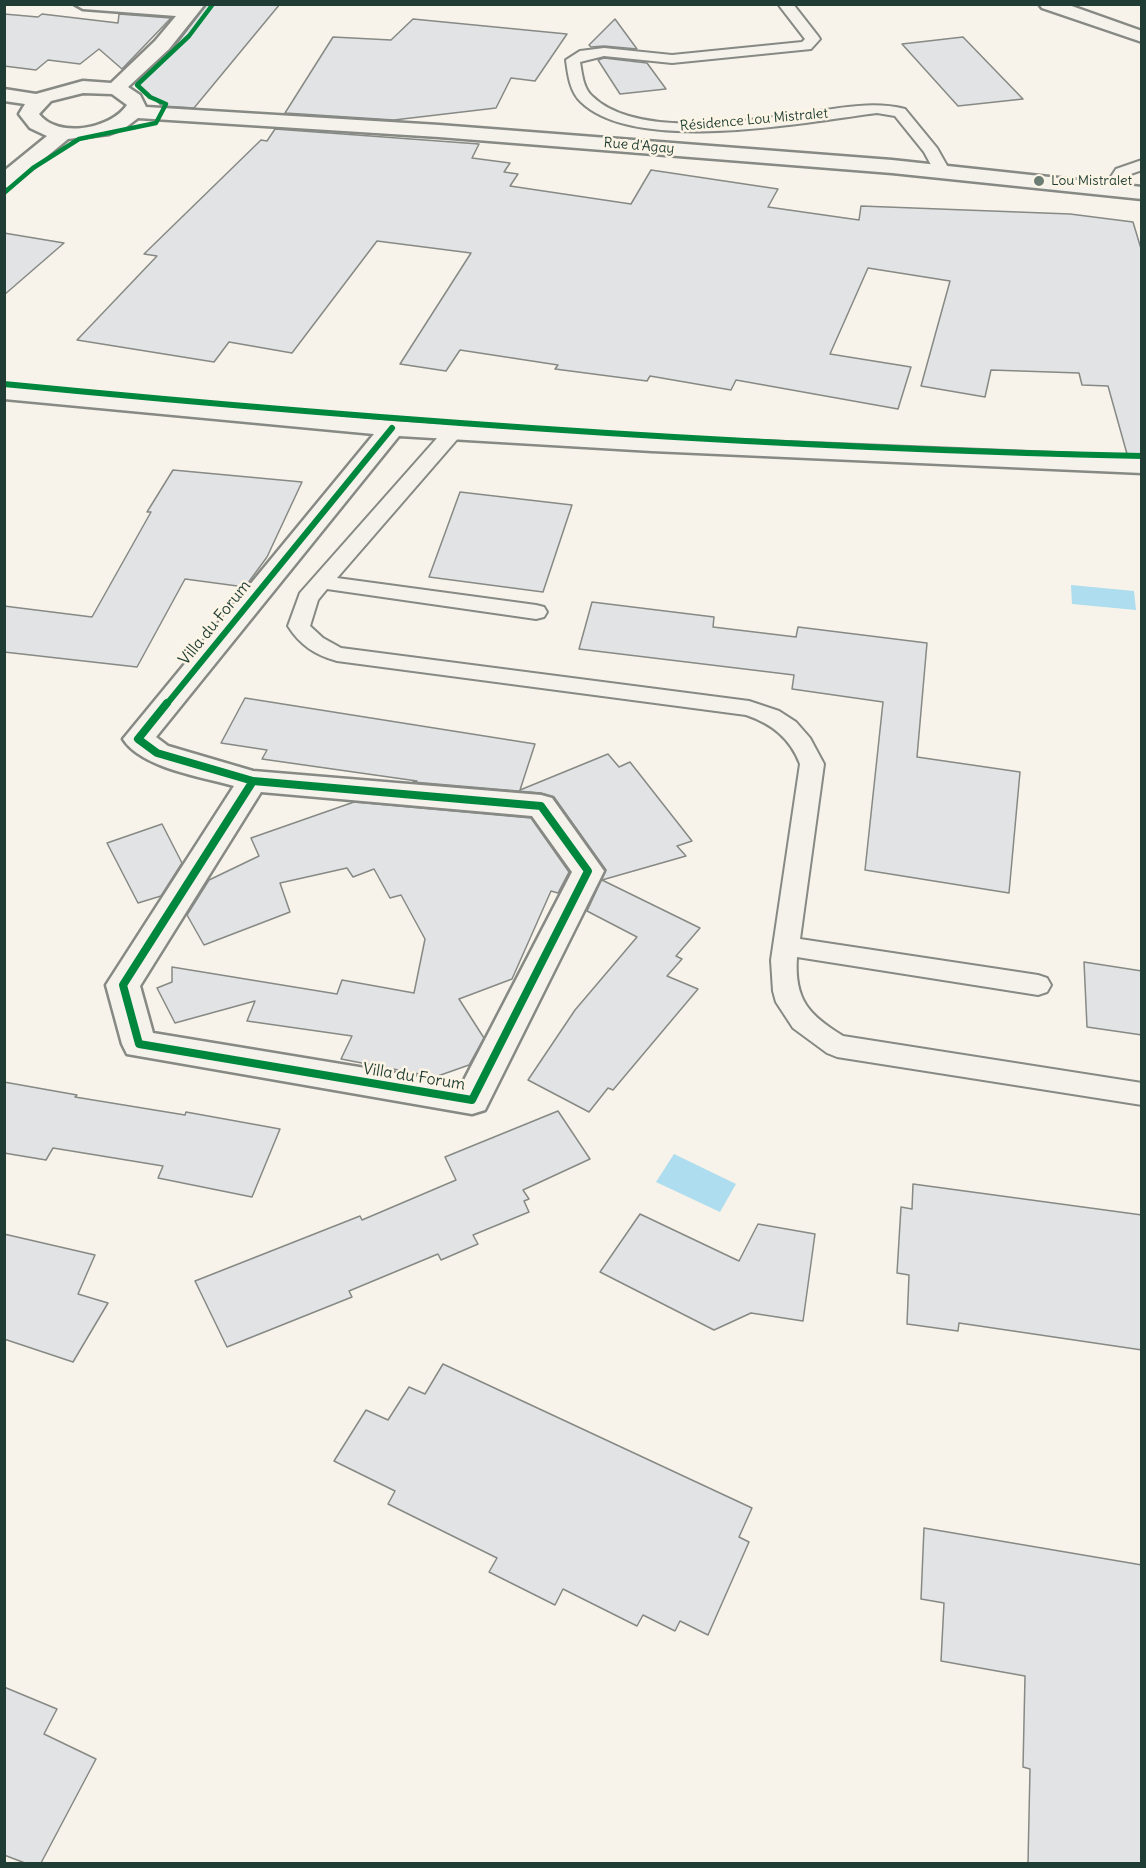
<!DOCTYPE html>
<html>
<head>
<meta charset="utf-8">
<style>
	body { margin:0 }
	#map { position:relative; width:1146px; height:1868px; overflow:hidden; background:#f7f3ea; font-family:Delius,sans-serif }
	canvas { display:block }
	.frame { position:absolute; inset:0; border:6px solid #1f3d34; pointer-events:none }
</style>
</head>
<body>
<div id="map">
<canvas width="1146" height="1868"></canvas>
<div class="frame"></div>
</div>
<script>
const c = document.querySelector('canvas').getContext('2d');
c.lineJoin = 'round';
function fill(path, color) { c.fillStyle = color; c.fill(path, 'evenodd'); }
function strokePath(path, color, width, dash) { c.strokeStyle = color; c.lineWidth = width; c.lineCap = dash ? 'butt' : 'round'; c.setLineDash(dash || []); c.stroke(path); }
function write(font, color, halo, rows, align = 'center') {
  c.font = font + ' Delius,sans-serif'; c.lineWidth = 5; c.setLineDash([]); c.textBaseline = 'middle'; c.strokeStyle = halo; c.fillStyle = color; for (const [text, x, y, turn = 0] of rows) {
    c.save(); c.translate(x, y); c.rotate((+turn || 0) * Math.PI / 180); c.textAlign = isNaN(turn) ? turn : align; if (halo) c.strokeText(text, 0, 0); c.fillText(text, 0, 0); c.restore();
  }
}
const water = new Path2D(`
	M1071,585L1134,591L1136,610L1072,604Z
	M674,1154L736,1184L720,1212L656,1182Z`);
const building = new Path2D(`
	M207,4H280L194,108L162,106L136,82L171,51Z
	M4,14L38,17L42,14L118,23L119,14L171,18L122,69L99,49L80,64L48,60L36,70L4,66Z
	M413,19L567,34L535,81L511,78L496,108L394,120L285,113L333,37L391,40Z
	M615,19L637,49L604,46L591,47L589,45Z
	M963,37L1023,99L958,106L902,44Z
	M604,58L647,63L666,89L620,94L598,60Z
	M275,129L479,144L472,158L510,163L504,172L518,174L510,186L631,204L651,170L778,189L768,207L859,220L861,206L1070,214L1133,222L1142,252V455L1127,454L1108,386L1082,385L1079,373L991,370L985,397L921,386L950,281L868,268L830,354L911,367L898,409L736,380L731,390L650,376L647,381L555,369L558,365L460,350L446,371L400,364L471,253L377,241L292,353L229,342L214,362L77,340L157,256L144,254L261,140L267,141Z
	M4,233L64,243L4,295Z
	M173,470L302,482L267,557L245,587L185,579L137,667L4,652V606L92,617L151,512H147Z
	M460,492L572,505L543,592L429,577Z
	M592,602L714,617L713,627L796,637L798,627L927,643L917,757L1020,772L1009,893L865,870L883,702L792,689L794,675L579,649Z
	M245,698L535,744L520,790L608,754L619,767L630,762L692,841L677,846L686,856L602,880L700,928L676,956L682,959L667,976L698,989L613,1090L608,1088L589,1112L528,1080L575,1010L637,937L587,911L606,870L554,797L541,793L413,782L417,781L262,759L267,750L221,743Z
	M354,802L531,818L569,872L558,893L551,891L512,979L459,999L484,1038L469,1065L435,1077L341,1059L352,1036L247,1021L255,1001L175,1023L157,988L172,982V967L337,994L342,980L414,993L425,939L401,895L390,898L374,869L353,877L347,868L280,883L290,912L204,945L187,915L209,880L259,856L251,838Z
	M162,824L182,863L161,896L138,903L107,843Z
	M1084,962L1142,971V1035L1087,1027Z
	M4,1082L77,1095L75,1097L185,1115L186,1112L280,1129L252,1197L158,1178L163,1166L53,1148L46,1160L4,1153Z
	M558,1111L590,1159L523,1190L529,1199L524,1201L529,1212L473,1235L478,1244L441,1260L438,1254L349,1291L352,1297L227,1347L195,1281L360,1216L362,1220L456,1180L445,1157Z
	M913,1184L1142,1215V1350L959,1323L958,1331L907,1324L909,1275L897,1273L901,1207L912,1209Z
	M640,1214L739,1261L758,1224L815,1234L803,1321L751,1313L714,1330L600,1272Z
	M4,1234L95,1255L78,1294L108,1303L73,1362L4,1339Z
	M443,1364L752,1508L739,1537L749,1542L708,1635L680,1621L675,1631L643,1615L637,1626L563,1589L555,1605L489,1572L497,1558L388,1504L395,1491L334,1461L366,1410L388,1420L409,1387L425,1394Z
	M924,1528L1142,1565V1863H1028L1030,1769L1023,1767L1025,1676L941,1661L944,1603L921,1599Z
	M4,1687L57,1709L44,1734L96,1759L41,1863H25L4,1855Z`);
const service = new Path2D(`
	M778,4H793L818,36L820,39L811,49L672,63L604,56L580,62C582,73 583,88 592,96C637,140 753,120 810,112C843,108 873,101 905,109L937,148L950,171L948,174H936L924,152L895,116L877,113C806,122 636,155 581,102C570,92 568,75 566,60L580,51L604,48L672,55L802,42L805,39Z
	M1142,160V170L1128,175L1117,192H1105L1103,189L1116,169Z
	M453,426L463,432L460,436L337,578L536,605L544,607L547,612L544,617L536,619L327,589L318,600L310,626L323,638L341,648L749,701L779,711L796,722L810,738L824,764L800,939L1038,975L1047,978L1051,985L1047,992L1038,995L797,957C794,1000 809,1015 843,1036L1142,1083V1105L837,1057L827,1053L793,1028L776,1002L773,991L771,960L800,764C790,738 772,724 746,715L337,661C315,655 300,645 288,626L300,593L446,428Z`);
const minor = new Path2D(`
	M74,4H205L169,49L128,87L140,95L146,107L439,125L892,160L1142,187V199L892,173L439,137L138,118L125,128L109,134L68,139L11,186L4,188V171L47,136L30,128L19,114L25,104L4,101V89L36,94L83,81L111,83L155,41L176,16L83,9ZM83,93L112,94L127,105C111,129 58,139 39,114L51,101Z
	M1039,4H1066L1142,31V42L1042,8Z
	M4,385L392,421L652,437L1142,457V473L652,451L399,436L156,737L168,746L253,771L541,795L552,798L604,871L485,1110L472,1114L127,1054L122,1044L106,985L234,786C203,777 141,768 123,739L374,434L4,399ZM261,792L532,816L572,872L462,1084L153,1033L140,986Z`);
const cyclewayFar2 = new Path2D(`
	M4,193L33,168L79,139L156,123L166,104L150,97L137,85L189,36L213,4`);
const cyclewayFar1 = new Path2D(`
	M4,384C383,421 761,448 1142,456
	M166,705L392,428`);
const cycleway = new Path2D(`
	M167,703L138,739L157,753L253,781
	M253,781L541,806L588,871L472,1100L139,1044L123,985Z`);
const markers = [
	[1039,181,6,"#6b7d74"]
];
const farStreetnames = [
	["Résidence Lou Mistralet",754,120,-5],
	["Rue d'Agay",639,146,5]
];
const farPoinames = [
	["Lou Mistralet",1051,181]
];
const streetNames = [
	["Villa du Forum",215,623,-51],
	["Villa du Forum",414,1077,9]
];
fill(water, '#adddee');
fill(building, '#e1e3e5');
strokePath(building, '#868984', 1.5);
strokePath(service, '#868984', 4);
strokePath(minor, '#868984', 5);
fill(service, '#f5f2ec');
fill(minor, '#f5f2ec');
strokePath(cyclewayFar2, '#00873e', 4.5);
strokePath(cyclewayFar1, '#00873e', 6);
strokePath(cycleway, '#00873e', 8);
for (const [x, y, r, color] of markers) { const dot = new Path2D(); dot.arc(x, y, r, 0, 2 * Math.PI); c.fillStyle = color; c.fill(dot); strokePath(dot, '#fcf5e5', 2); }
write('14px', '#1f3d34', '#fcf5e5', farStreetnames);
write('14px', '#1f3d34', '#fcf5e5', farPoinames, 'left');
write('16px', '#1f3d34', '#fcf5e5', streetNames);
</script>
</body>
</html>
